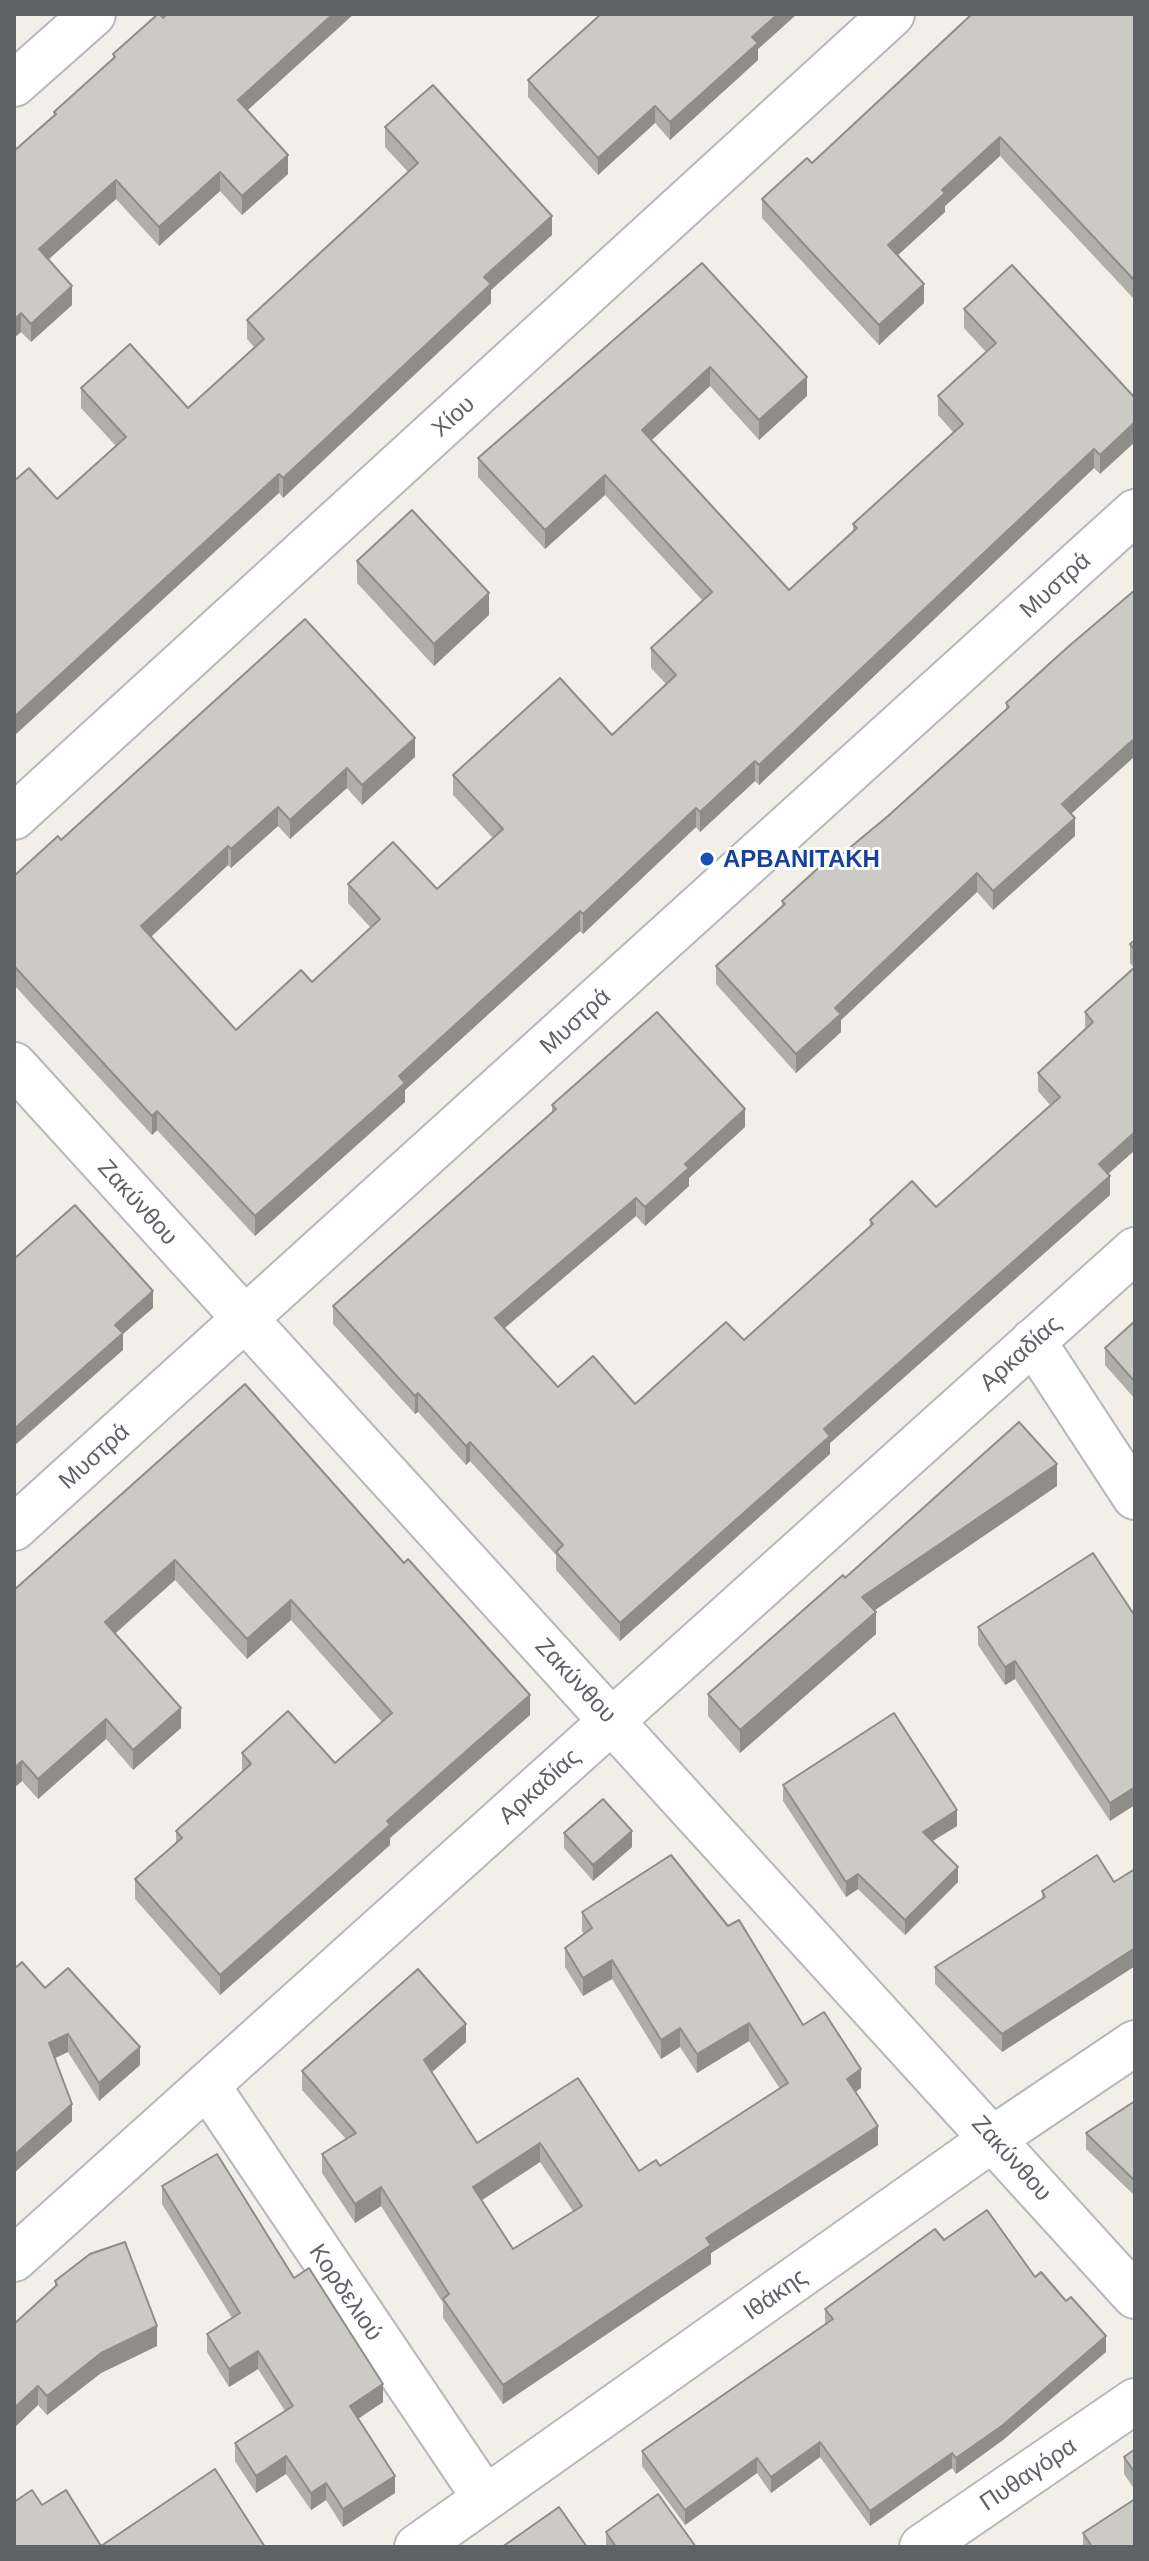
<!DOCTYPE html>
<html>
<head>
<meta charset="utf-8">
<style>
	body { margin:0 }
	#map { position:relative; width:1149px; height:2561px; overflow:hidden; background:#f1efe8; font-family:Barlow,sans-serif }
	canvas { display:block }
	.frame { position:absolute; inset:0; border:16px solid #5f6368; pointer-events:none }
</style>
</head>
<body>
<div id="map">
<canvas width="1149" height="2561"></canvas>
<div class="frame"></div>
</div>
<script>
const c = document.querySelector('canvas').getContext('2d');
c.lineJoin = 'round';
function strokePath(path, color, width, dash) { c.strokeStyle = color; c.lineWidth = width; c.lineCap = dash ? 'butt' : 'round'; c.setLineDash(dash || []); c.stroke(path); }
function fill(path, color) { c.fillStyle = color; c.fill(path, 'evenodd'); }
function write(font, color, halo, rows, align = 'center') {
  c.font = font + ' Barlow,sans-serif'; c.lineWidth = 6; c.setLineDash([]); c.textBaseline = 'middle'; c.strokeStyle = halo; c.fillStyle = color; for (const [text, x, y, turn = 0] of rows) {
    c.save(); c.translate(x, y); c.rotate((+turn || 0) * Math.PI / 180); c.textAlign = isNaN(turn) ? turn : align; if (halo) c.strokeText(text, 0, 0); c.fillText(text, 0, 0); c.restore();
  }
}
const minor = new Path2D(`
	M14,84L93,14
	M14,817L892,14
	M14,1065L1135,2296
	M1033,1341L1135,1497
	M14,1528L1135,512
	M207,2085L485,2498
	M14,2259L1135,1250
	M417,2547L994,2138L1135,2043
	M922,2547L1135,2401`);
const wall = new Path2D(`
	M601,14H797L758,49V60L670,140L655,123L598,175L528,97V80Z
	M1135,14V300L1000,156L945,206V212L898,255L924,303L879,345L762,218V199L812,163Z
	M113,54L247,110L288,174L242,215L220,191L159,246L116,199L48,259L72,305L31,342L21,332L14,338V151L54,115V112L113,59Z
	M385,127L552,235L491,290V303L283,498L279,493L57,499L116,446L81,408V388L188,408L254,347L247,339V320L408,172L385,147Z
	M702,263L807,396L759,440L710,386L652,440L789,590L853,531V524L953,432L938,415V396L986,352L964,328V309L1135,398L1100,474L1094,468L759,785L755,781L700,832L696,827L583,934L580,931L405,1090V1102L255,1236L157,1130L152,1135L14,985V876L61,840L305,619L415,757L362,805L347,788L290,839L278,826L231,868L228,865L151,937L236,1030L312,982L371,928L348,903V884L437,889L493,838L453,795V775L612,735L666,684L651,668V648L703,601L605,495L545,549L478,477V458Z
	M357,561L489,615L434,666L357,583Z
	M1135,590V756L1071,814L1075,836L993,910L977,892L841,1020V1032L796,1073L716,984V966L782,907V901L829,865L888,816L1006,709V703Z
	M1135,940V1150L1108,1174L1110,1195L830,1443V1454L620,1641L556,1570V1555L470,1461L466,1465L418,1412L415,1414L333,1324V1306L552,1113V1105L745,1127L689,1178V1186L645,1226L636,1216L505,1328L558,1387L635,1404L744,1340L870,1227V1220L936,1207L1050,1105L1038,1091V1073L1085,1030V1012L1134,968L1130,963V944Z
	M1135,1321V1399L1105,1365V1348Z
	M245,1384L530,1715L390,1838V1845L220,1995L135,1899V1879L176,1843V1831L242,1773V1753L335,1763L382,1722L291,1620L247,1659L175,1580L115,1634L181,1728L133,1770L106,1739L38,1799L22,1781L14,1788V1590Z
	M1057,1486L874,1610L876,1634L740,1753L708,1716V1694Z
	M1135,1616L1110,1821L1015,1679L1005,1685L978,1645V1627Z
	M783,1785L957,1826L932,1841L958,1882L905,1935L858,1889L846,1897L783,1801Z
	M564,1833L632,1847L593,1881L564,1848Z
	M1135,1869V1966L1002,2052L935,1984V1967L1042,1899V1891L1114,1882Z
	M582,1912L803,2025L861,2088L855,2092L878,2145L711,2253V2264L503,2404L443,2318V2303L381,2206L355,2223L322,2173V2154L346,2139L302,2090V2071L466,2042L432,2072L477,2143L578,2078L639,2171L660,2166L780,2089L749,2041L697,2073L680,2047L661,2059L612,1979L583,1996L565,1967V1948L584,1934L582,1931ZM540,2162L573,2211L513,2249L482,2200Z
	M45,1988L140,2065L99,2101L68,2052L55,2058L72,2121L14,2173Z
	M1135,2101V2196L1086,2149V2133Z
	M162,2186L294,2278L383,2402L358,2419L395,2493L343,2527L326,2500L311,2510L286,2474L256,2493L235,2461V2443L285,2411L258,2369L229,2387L207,2352V2334L232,2318L162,2204Z
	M944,2240L1035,2277L1106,2352L1003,2440L956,2474L952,2468L870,2526L820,2457L771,2493L757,2473L685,2525L642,2466V2451L825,2324V2309Z
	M55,2281L157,2346L101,2373L47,2415L38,2405L14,2428V2324L55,2287Z
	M1135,2449V2490L1124,2474V2457Z
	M606,2532L696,2547H606Z
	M1083,2533L1135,2547H1083Z`);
const shadedWall = new Path2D(`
	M333,14H354L238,119V100Z
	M778,14H797L758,49V60L670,140V122L752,37Z
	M655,106V123L598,175V158Z
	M1000,137V156L945,206V212L888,264V245L942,190Z
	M288,155V174L242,215V196Z
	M220,172V191L159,246V227Z
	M116,180V199L39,268V249Z
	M552,216V235L491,290V303L283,498V478L484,277Z
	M924,284V303L879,345V325Z
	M72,286V305L31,342V324Z
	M21,313V332L14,338V320Z
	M710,367V386L642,449V430Z
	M807,377V396L759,440V420Z
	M1135,422V442L1100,474V455Z
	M1094,449V468L759,785V765Z
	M279,474V493L14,736V717Z
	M605,475V495L545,549V530Z
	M489,593V615L434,666V644Z
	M415,738V757L362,805V785Z
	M1135,738V756L1062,822V804Z
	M755,761V781L700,832V812Z
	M347,768V788L290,839V820Z
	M278,807V826L231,868V849Z
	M696,808V827L583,934V914Z
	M1075,818V836L993,910V891Z
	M228,846V865L141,946V926Z
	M977,873V892L841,1020V1032L796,1073V1054L835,1008Z
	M580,911V931L405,1090V1102L255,1236V1216L399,1076Z
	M745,1109V1127L689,1178V1186L645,1226V1207L685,1164Z
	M157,1111V1130L152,1135V1116Z
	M1135,1132V1150L1099,1182V1164Z
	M1110,1176V1195L830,1443V1454L620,1641V1623L824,1429Z
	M636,1198V1216L495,1336V1318Z
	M153,1291V1308L123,1334V1350L14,1446V1429L115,1325Z
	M418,1393V1412L415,1414V1396Z
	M470,1442V1461L466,1465V1446Z
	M1057,1464V1486L862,1619V1597Z
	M175,1560V1580L105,1642V1622Z
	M291,1600V1620L247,1659V1639Z
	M876,1612V1634L740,1753V1730Z
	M1015,1661V1679L1005,1685V1667Z
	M530,1695V1715L390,1838V1845L220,1995V1975L387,1821Z
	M181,1708V1728L133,1770V1750Z
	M106,1719V1739L38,1799V1779Z
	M22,1761V1781L14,1788V1768Z
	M1135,1787V1805L1110,1821V1803Z
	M957,1810V1826L923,1847V1832Z
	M632,1831V1847L593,1881V1865Z
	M958,1867V1882L905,1935V1920Z
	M858,1874V1889L846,1897V1882Z
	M1135,1948V1966L1002,2052V2034Z
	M612,1960V1979L583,1996V1978Z
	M749,2023V2041L697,2073V2054Z
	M466,2024V2042L424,2079V2060Z
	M680,2028V2047L661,2059V2040Z
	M68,2034V2052L49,2061V2043Z
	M140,2047V2065L99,2101V2083Z
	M861,2069V2088L847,2098V2079Z
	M72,2104V2121L14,2173V2155Z
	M878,2126V2145L711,2253V2264L503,2404V2385L706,2238Z
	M540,2143V2162L473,2206V2187Z
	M381,2187V2206L355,2223V2204Z
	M157,2326V2346L101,2373L47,2415V2396L101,2353Z
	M1106,2336V2352L1003,2440L956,2474V2458Z
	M258,2351V2369L229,2387V2369Z
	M383,2384V2402L350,2424V2406Z
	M38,2386V2405L14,2428V2408Z
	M820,2442V2457L771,2493V2477Z
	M952,2453V2468L870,2526V2511Z
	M286,2456V2474L256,2493V2476Z
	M757,2458V2473L685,2525V2510Z
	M395,2476V2493L343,2527V2509Z
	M326,2483V2500L311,2510V2493Z`);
const building = new Path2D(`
	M158,14H160L163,18L167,14H333L238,100L288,155L242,196L220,172L159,227L116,180L39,249L72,286L31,324L21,313L14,320V151L56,114L54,112L115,57L113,54Z
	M601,14H778L752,37L758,43L670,122L655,106L598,158L528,80Z
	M972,14H1135V281L1000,137L942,190L945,193L888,245L924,284L879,325L762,199L807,158L812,163Z
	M433,85L552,216L484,277L491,284L322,442L283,478L279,474L14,717V481L29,468L57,499L126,437L81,388L130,344L188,408L264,339L247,320L418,163L385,127Z
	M702,263L807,377L759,420L710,367L642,430L789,590L857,528L853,524L963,424L938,396L996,343L964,309L1012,265L1135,398V422L1100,455L1094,449L759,765L755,761L700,812L696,808L583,914L580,911L399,1076L405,1083L255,1216L157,1111L152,1116L14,966V876L58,836L61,840L305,619L415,738L362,785L347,768L290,820L278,807L231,849L228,846L141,926L236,1030L301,970L312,982L380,919L348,884L393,842L437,889L503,829L453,775L560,678L612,735L676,675L651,648L712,592L605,475L545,530L478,458Z
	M412,510L489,593L434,644L357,561Z
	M1135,590V738L1062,804L1075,818L993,891L977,873L835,1008L841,1014L796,1054L716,966L785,904L782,901L826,861L829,865L888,816L1009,707L1006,703L1069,646Z
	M1135,940V950L1130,944Z
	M1135,967V1132L1099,1164L1110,1176L824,1429L830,1436L620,1623L556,1552L563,1545L470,1442L466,1446L418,1393L415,1396L333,1306L556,1109L552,1105L657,1012L745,1109L685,1164L689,1168L645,1207L636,1198L495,1318L558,1387L593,1356L635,1404L726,1322L744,1340L873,1224L870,1220L912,1181L936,1207L1060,1097L1038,1073L1093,1022L1085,1012Z
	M75,1205L153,1291L115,1325L123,1333L14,1429V1259Z
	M1135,1321V1382L1105,1348Z
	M245,1384L404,1563L408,1559L530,1695L387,1821L390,1825L220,1975L135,1879L182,1838L176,1831L251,1764L242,1753L288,1711L335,1763L392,1713L291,1600L247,1639L175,1560L105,1622L181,1708L133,1750L106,1719L38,1779L22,1761L14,1768V1590Z
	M1019,1422L1057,1464L862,1597L876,1612L740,1730L708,1694L843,1575L845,1578Z
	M1093,1553L1135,1616V1787L1110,1803L1015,1661L1005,1667L978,1627Z
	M894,1713L957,1810L923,1832L958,1867L905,1920L858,1874L846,1882L783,1785Z
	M603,1799L632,1831L593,1865L564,1833Z
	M671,1855L728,1926L739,1920L803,2025L824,2012L861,2069L847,2079L878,2126L706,2238L711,2245L503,2385L443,2299L449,2294L381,2187L355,2204L322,2154L356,2133L302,2071L418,1969L466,2024L424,2060L477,2143L578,2078L639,2171L656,2160L660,2166L788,2083L749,2023L697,2054L680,2028L661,2040L612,1960L583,1978L565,1948L592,1928L582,1912ZM540,2143L582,2206L513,2249L473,2187Z
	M1097,1855L1114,1882L1135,1869V1948L1002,2034L935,1967L1045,1897L1042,1891Z
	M22,1962L45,1988L68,1968L140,2047L99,2083L68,2034L49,2043L72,2104L14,2155V1969Z
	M1135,2101V2181L1086,2133Z
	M217,2154L294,2278L309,2268L383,2384L350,2406L395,2476L343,2509L326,2483L311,2493L286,2456L256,2476L235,2443L293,2406L258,2351L229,2369L207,2334L240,2313L162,2186Z
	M987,2210L1035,2277L1041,2272L1066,2301L1071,2297L1106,2336L1003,2425L956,2458L952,2453L870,2511L820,2442L771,2477L757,2458L685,2510L642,2451L833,2319L825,2309L935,2229L944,2240Z
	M125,2242L157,2326L101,2353L47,2396L38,2386L14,2408V2324L57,2285L55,2281L90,2254Z
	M1135,2449V2473L1124,2457Z
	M215,2469L265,2547L14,2546V2502L32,2490L42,2505L66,2490L101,2546Z
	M658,2494L696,2547H616L606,2532Z
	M1135,2499V2547H1092L1083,2533Z
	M559,2507L587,2547H502Z`);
const markers = [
	[707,859,8,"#1a4fb4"]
];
const streetNames = [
	["Χίου",453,416,-42],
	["Μυστρά",1055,585,-42],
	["Μυστρά",575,1021,-42],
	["Ζακύνθου",138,1202,48],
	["Αρκαδίας",1020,1353,-42],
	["Μυστρά",94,1456,-42],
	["Ζακύνθου",576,1680,47],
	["Αρκαδίας",539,1786,-42],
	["Ζακύνθου",1012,2158,48],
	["Κορδελιού",346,2292,56],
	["Ιθάκης",775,2294,-35],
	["Πυθαγόρα",1028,2474,-34]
];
const transitNames = [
	["ΑΡΒΑΝΙΤΑΚΗ",723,859]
];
strokePath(minor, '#b5b8bc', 48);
strokePath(minor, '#fff', 44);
fill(wall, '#afaea9');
fill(shadedWall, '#8f8d8a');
fill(building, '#cccac5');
strokePath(building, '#8f8d8a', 2);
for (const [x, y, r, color] of markers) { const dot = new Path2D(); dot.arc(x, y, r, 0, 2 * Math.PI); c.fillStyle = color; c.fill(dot); strokePath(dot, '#fff', 3); }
write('24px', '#5f6368', '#fff', streetNames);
write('bold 24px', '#164399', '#fff', transitNames, 'left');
</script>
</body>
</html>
